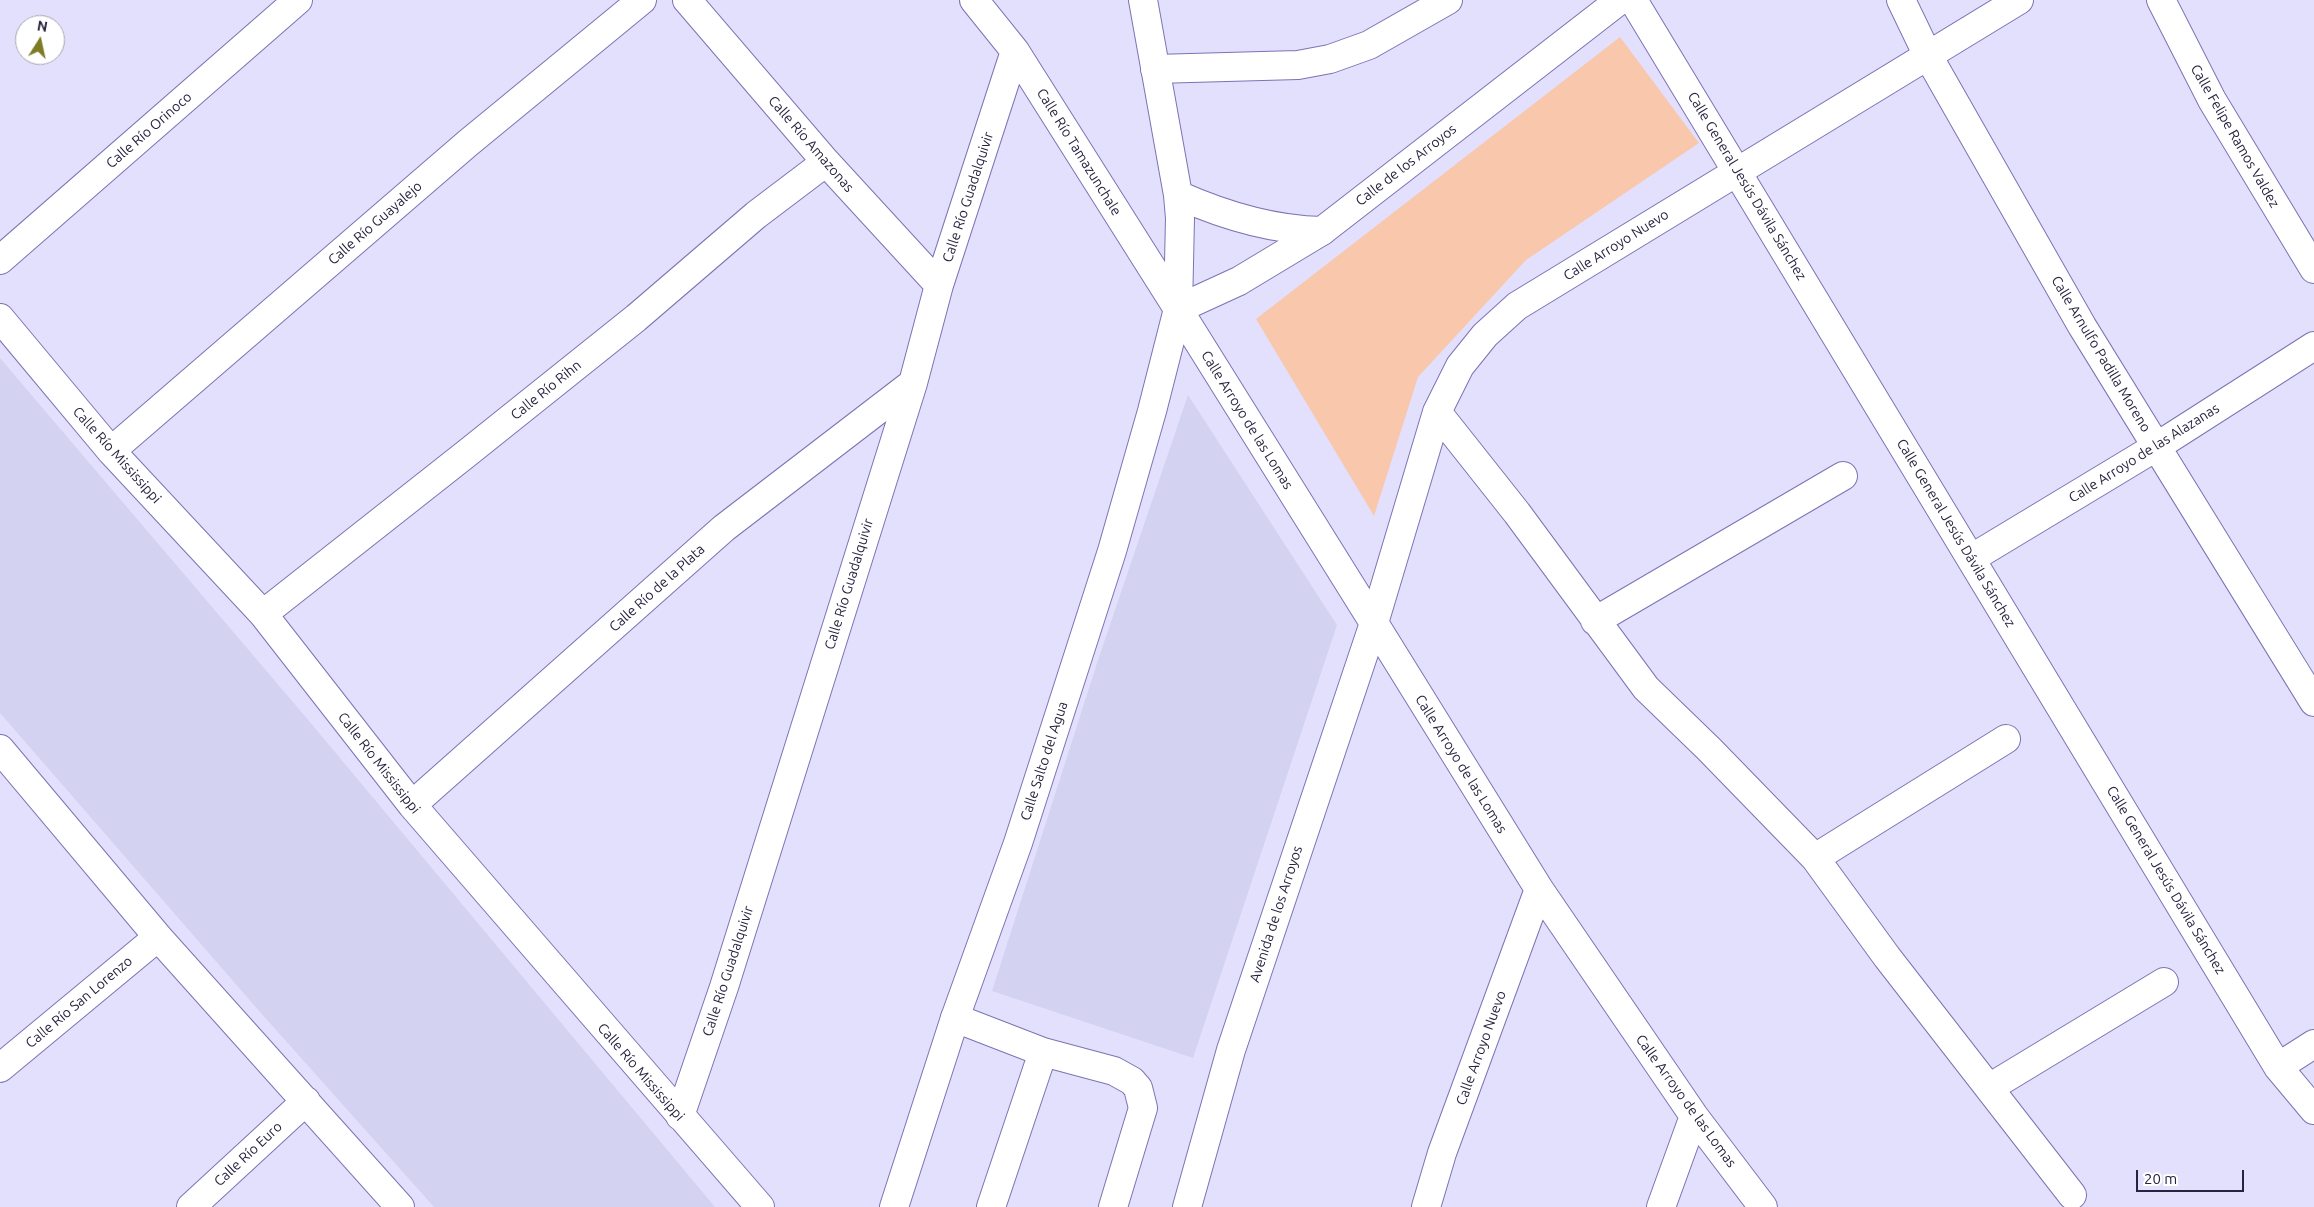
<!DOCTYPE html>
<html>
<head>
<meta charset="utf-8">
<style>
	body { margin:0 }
	#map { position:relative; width:2314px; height:1207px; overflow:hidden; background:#e3e0fd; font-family:Ubuntu,sans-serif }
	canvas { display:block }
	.north { position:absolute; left:15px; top:15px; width:50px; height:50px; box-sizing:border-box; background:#fff; border:1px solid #a9a7b2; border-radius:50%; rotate:10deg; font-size:14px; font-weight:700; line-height:20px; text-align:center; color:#27243e }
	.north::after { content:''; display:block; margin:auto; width:18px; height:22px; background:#7c7c24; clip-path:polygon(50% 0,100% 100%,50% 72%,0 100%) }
	.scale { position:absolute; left:2136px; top:1170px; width:108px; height:22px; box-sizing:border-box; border:2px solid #27243e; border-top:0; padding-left:6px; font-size:15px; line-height:18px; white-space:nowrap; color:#27243e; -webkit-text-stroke:4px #fff; paint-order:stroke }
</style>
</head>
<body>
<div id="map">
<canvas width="2314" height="1207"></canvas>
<div class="north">N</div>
<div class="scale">20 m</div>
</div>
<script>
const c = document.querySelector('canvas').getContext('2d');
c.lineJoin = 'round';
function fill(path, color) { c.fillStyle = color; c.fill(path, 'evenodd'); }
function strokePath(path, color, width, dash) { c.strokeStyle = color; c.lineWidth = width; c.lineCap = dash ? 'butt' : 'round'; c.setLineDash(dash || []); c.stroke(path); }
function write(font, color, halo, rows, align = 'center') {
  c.font = font + ' Ubuntu,sans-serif'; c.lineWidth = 5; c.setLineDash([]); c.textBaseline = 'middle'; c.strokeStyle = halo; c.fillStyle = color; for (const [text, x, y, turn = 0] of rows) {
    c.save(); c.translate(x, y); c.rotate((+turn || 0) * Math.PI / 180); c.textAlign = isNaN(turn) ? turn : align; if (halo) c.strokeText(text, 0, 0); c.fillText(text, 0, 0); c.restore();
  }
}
const built = new Path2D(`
	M0,358L304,715L715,1207H434L260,1012L0,713Z
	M1188,395L1337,625L1193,1058L992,991L1098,660Z`);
const green = new Path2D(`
	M1620,37L1699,143L1526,260L1418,377L1374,516L1256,319Z`);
const minor = new Path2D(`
	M687,0L826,162L939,285
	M974,0L1015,51L1178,309L1239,281L1322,231L1620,0
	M1633,0L2278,1067L2314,1110
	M1901,0L1927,54L2082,326L2314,702
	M2161,0L2212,100L2314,269
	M1155,69L1298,65L1330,59L1369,45L1448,0
	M0,260L298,0
	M0,318L111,451L263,614L412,805L760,1207
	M1437,412L1517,513L1646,688L1709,749L1815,858L1887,957L2072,1195
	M111,451L468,143L642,0
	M1972,558L2156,447L2314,346
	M263,614L466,454L636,318L756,215L826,162
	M1595,621L1843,476
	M0,749L158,937L400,1207
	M412,805L724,528L913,383
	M1815,858L2006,739
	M955,1018L1043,1052L1114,1071L1132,1081L1138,1088L1143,1108L1113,1207
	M2278,1067L2314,1044
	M0,1068L158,937
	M1989,1088L2164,982
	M680,1116L724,987L913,383L939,285L1015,51
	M191,1207L306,1101
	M991,1207L1043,1052
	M1426,1207L1442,1153L1539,889
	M1661,1207L1694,1116
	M1763,1207L1694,1116L1539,889L1374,623L1437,412L1460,366L1485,335L1517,306L2019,0`);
const major = new Path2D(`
	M1178,195C1223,215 1272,230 1322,231
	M1178,309L1374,623L1231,1050L1187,1207
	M894,1207L955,1018L1018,843L1112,551L1152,411L1178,309L1180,218L1178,195L1143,0`);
const streetNames = [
	["Calle Río Orinoco",149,130,-41],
	["Calle Felipe Ramos Valdez",2235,136,60],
	["Calle Río Amazonas",811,144,49],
	["Calle Río Tamazunchale",1079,152,58],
	["Calle de los Arroyos",1406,165,-38],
	["Calle General Jesús Dávila Sánchez",1747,186,59],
	["Calle Río Guadalquivir",968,197,-72],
	["Calle Río Guayalejo",375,223,-41],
	["Calle Arroyo Nuevo",1616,245,-32],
	["Calle Arnulfo Padilla Moreno",2101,354,59],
	["Calle Río Rihn",546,390,-39],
	["Calle Arroyo de las Lomas",1247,420,58],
	["Calle Arroyo de las Alazanas",2144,453,-32],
	["Calle Río Mississippi",117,455,48],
	["Calle General Jesús Dávila Sánchez",1956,533,59],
	["Calle Río Guadalquivir",849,584,-73],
	["Calle Río de la Plata",657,588,-42],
	["Calle Salto del Agua",1044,761,-72],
	["Calle Río Mississippi",379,763,52],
	["Calle Arroyo de las Lomas",1461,764,58],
	["Calle General Jesús Dávila Sánchez",2166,880,59],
	["Avenida de los Arroyos",1276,914,-72],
	["Calle Río Guadalquivir",728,971,-72],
	["Calle Río San Lorenzo",79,1002,-40],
	["Calle Arroyo Nuevo",1481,1048,-70],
	["Calle Río Mississippi",641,1072,49],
	["Calle Arroyo de las Lomas",1686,1101,54],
	["Calle Río Euro",248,1154,-43]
];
fill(built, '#d4d2f1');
fill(green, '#f8c7ac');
strokePath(minor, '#7c73b3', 30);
strokePath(major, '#7c73b3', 30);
strokePath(minor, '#fff', 28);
strokePath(major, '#fff', 28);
write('14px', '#27243e', '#fff', streetNames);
</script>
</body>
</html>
